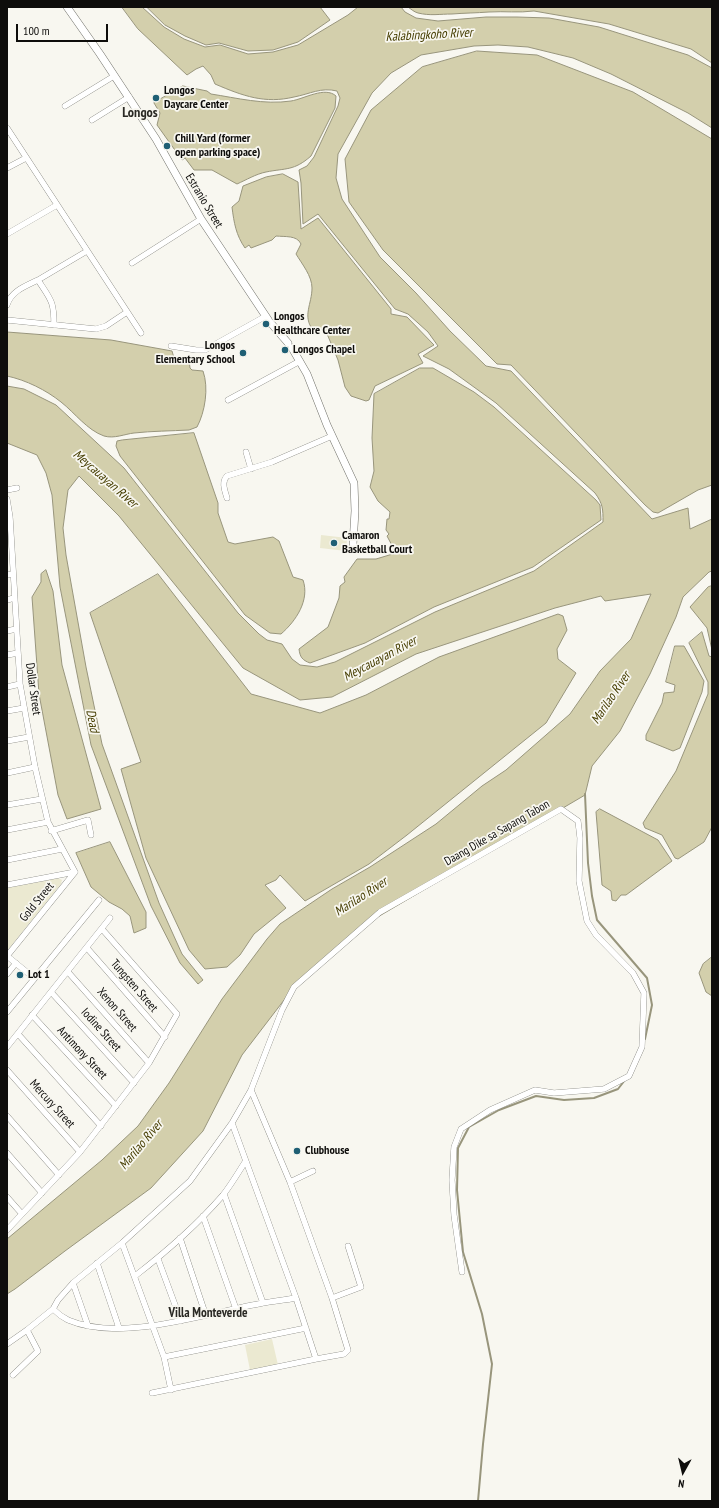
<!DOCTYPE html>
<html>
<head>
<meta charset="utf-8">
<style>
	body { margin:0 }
	#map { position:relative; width:719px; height:1508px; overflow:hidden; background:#f8f7f0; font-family:"PT Sans Narrow",sans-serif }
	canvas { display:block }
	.frame { position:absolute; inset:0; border:8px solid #0e0d0b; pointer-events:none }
	.north { position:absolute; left:663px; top:1452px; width:40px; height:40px; -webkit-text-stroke:3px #f8f7f0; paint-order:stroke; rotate:188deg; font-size:11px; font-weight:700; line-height:16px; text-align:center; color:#0e0d0b }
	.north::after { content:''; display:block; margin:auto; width:14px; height:18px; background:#0e0d0b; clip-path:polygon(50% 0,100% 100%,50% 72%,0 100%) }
	.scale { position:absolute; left:16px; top:24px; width:92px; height:18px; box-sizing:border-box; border:2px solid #0e0d0b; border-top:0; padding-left:5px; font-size:12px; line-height:14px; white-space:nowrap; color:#0e0d0b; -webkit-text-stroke:3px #f8f7f0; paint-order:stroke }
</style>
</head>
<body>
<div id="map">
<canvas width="719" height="1508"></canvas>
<div class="frame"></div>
<div class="north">N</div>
<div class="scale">100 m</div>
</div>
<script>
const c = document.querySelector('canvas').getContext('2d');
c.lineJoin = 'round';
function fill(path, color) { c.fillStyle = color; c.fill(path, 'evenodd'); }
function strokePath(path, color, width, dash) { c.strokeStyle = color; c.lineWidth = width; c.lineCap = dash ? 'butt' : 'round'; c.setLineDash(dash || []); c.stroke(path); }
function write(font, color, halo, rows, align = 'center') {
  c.font = font + ' "PT Sans Narrow",sans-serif'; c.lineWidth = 3.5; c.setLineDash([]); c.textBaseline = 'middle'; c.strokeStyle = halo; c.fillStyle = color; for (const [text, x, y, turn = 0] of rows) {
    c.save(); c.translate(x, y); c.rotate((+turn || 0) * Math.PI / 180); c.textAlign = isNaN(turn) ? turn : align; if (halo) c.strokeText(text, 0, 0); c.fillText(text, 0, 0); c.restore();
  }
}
const green = new Path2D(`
	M321,535L347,538L346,551L320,548Z
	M58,878L62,880L61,884L7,951V888Z
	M272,1339L278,1365L250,1370L245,1345Z`);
const water = new Path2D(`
	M122,7H142L164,27L184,39L205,47L220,45L248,54L273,52L298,45L348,15L358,7H401L405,12L416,18L438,21L486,17H517L549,18L599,27L688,55L712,68V128L688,113L611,74L573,58L528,47L498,45L474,46L421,55L391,73L372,93L338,154L336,178L342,199L380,257L416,293L450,331L486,366L511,371L652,519L688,508L690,529L712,519V571L709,572L683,597L676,617L650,674L620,731L592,766L585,795L359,928L294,987L242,1055L203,1131L151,1188L65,1251L15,1289L7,1294V1239L102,1160L138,1126L169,1083L222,999L267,939L280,924L332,889L370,867L436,824L482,786L506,770L570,714L600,671L631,639L651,594L605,601L601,596L555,608L416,654L332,697L300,700L243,668L119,516L79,476L68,490L63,528L66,555L86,667L102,744L159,903L182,954L203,980L198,984L180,963L151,906L91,745L60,587L52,495L46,473L37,455L7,443V386L24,389L56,405L124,468L238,613L259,634L267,640L282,644L292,659L300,665L317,667L335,662L435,612L534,571L603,522C603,509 603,504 595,493L496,403L449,369L423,356L438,346L428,332L408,314L395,309L318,214L303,224L301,183L299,170L307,166L314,157L338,106L340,98L337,91C321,87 310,94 294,97C265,104 243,96 215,84L211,75L203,66L196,69L187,75L138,29Z
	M147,7H320L330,20L298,42L273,50L248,51L219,43L206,45L185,36L165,25Z
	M408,7H712V63L691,49L609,24L534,11C519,13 504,11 489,12C476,13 464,13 452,14C440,14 430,16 418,13C414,12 411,9 408,7Z
	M477,51L537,55L633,92L712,139V485L698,490L658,513L653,512L645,505L511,365L497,364L383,250L349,202L345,159L371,110L422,67Z
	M183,86L207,91L211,94C237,98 264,105 291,101C304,99 325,86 336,96L335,108L311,156C294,171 286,168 266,172C256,174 246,180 237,184L212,170H194L185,158L182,160L157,125L160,113L154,103Z
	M283,174L298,182L301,229L318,218L391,309V314L407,317L434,345L418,354L423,363L375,386L369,400L366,401L351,396L345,387L338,360L325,329L313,330C302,316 312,304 312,288C312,276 302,264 296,254L301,244C297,235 285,237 276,236L272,240L251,248L249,245L245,248C236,235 234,223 232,207L239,201L243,186L266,177Z
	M7,332L111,340L172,351L174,358L189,360L190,368L192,370L203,371C209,388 205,412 197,427L189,430C171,431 152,431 134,433C125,434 114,439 104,436C87,430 75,413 61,402C46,390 26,380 7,376Z
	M420,368H433L474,392L494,407L596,500L600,505L601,520L533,567L434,607L365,643L310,663C302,660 300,657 299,649L328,627L339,598L340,586L345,582L344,577L357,559H376L396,553L387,536L389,534L386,530L387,519H389L390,512L378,501L370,487L374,471L372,438L374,394Z
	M194,433L218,503V513L228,542L235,544L273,537L279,541L293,577L303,580C310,600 296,621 281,634L270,633L245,615L120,456L116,446L117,441L122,440Z
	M46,570L53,591L62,665L101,809L67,819L58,795L39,694L32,597L41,582V574Z
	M158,574L251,694L320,713L366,695L439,657L558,614L563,616L567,630L557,649L558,659L576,673L546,723L407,835L369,864L305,901L280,875L276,880L265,885L286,908L254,934L240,955L227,967L205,969L189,950L146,858L121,769L141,762L90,613Z
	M712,586V650L707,628L690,607L708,587Z
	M702,632L709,656L712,657V827L704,842L678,859L675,858L662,835L645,828L643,823L676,771L708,694V682L689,643Z
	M675,646H684L704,681L702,692L680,748L673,751L646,740V735L662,703L664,693L674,692L675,685L666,682Z
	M600,809L658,840L672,861L626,895H621L616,901L612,900L611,891L602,885L596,812Z
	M110,842L146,912V928L134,933L130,916L122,909L109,902L91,887L76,853Z
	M712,957V996L706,992L699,973L703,964Z`);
const stream = new Path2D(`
	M585,794L588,863L592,896L597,920L647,978L652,1005L645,1039
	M478,1501L483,1444L492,1364L482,1314L463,1252L457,1190L458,1148L469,1127L499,1110L536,1096L564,1100L594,1098L618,1089L625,1080`);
const minor = new Path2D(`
	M65,106L114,76
	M92,120L129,97
	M7,128L141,333
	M7,168L26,158
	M7,234L57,205
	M132,263L201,219
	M7,305C11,291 26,286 38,280
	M7,320L96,329L106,326L127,312
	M54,325C54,301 51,300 38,280L87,251
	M171,346L196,350H205L266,316
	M228,400L300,361
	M246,452L251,469
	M7,490L17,488
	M227,498C225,491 221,482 227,476L272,462L332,436
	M7,499L10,517L20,684L35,767L48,822L75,872
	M7,575L13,574
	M7,600L14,598
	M7,631L16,629
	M7,655L18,653
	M7,687L20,684
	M7,711L24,708
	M7,741L29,737
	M7,773L35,767
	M7,805L42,799
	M7,830L48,822
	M51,831L88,820L91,835
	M7,860L62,849
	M7,885L75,872
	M87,948L165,1037
	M68,972L149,1063
	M7,974L16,963
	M34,978L7,956L75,872
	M51,992L134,1083
	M7,1012L99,900
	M32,1015L116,1106
	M18,1034L101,1126
	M7,1047L110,918
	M7,1070L80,1152
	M7,1116L59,1175
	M232,1123L296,1298L316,1359
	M7,1153L42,1193
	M290,1182L313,1171
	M224,1194L263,1303
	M7,1197L22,1214
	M203,1216L236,1309
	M7,1230L80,1152L149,1063L177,1014L102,929
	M180,1238L206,1316
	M122,1243L164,1357L171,1390
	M158,1259L181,1321
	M97,1263L119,1328
	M135,1276C166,1252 197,1225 223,1195C231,1185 238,1173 245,1162
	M73,1283L88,1326
	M332,1298L361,1287L348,1246
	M53,1309C57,1313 62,1317 68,1320C122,1343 207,1313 263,1303C274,1301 285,1300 296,1298
	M7,1344L27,1330L53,1309L58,1300L73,1283L122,1243L190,1181L232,1123L251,1090L282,1010L294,987L380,912L561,809L578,821L580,838L579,881L587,921L596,935L633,973L644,993L642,1047L629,1076L604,1089L554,1093L535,1090L490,1110L461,1129L454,1147L452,1180L454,1215L462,1272
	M164,1357L306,1328
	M13,1375L38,1351L27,1330
	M152,1393L316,1359L344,1354L348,1350L332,1298L290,1182L251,1090`);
const tertiary = new Path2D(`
	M67,7L100,54L156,139L201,219L269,321L288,343
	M292,348L307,374L327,425L354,483L355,511L353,544`);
const markers = [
	[156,98,4,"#1f5f74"],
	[167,146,4,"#1f5f74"],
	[266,324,4,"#1f5f74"],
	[285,350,4,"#1f5f74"],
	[243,353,4,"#1f5f74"],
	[334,543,4,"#1f5f74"],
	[20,975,4,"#1f5f74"],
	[297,1151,4,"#1f5f74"]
];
const poiNames = [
	["Longos",164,91],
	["Daycare Center",164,105],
	["Chill Yard (former",175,139],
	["open parking space)",175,153],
	["Longos",274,317],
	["Healthcare Center",274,331],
	["Longos",235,346,"right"],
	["Elementary School",235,360,"right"],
	["Longos Chapel",293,350],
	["Camaron",342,536],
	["Basketball Court",342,550],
	["Lot 1",28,975],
	["Clubhouse",305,1151]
];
const streetNames = [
	["Estranio Street",204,201,59],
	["Dollar Street",33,689,82],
	["Daang Dike sa Sapang Tabon",497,833,-30],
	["Gold Street",37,902,-51],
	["Tungsten Street",134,986,49],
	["Xenon Street",117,1010,49],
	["Iodine Street",101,1030,48],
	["Antimony Street",82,1053,47],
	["Mercury Street",52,1104,48]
];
const waterNames = [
	["Kalabingkoho River",429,35,-3],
	["Meycauayan River",105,479,41],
	["Meycauayan River",380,659,-28],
	["Marilao River",611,698,-56],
	["Dead",92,721,79],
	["Marilao River",361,897,-33],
	["Marilao River",141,1145,-50]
];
const neighbourhoodNames = [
	["Villa Monteverde",208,1313]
];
const quarterNames = [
	["Longos",140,113]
];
fill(green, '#ebe9d1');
fill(water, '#d3cfac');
strokePath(water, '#98957c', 1);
strokePath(stream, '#98957c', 2);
strokePath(minor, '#71716a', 6);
strokePath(tertiary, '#71716a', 8);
strokePath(minor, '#fff', 5.5);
strokePath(tertiary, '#fff', 7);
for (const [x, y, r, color] of markers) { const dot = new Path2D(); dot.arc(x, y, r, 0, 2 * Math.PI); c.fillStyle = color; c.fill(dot); strokePath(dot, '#f8f7f0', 1.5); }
write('bold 12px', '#0e0d0b', '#f8f7f0', poiNames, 'left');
write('12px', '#0e0d0b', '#f8f7f0', streetNames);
write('italic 13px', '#453d00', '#f8f7f0', waterNames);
write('bold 13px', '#2a2924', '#f8f7f0', neighbourhoodNames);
write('bold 14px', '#2a2924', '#f8f7f0', quarterNames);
</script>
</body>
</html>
